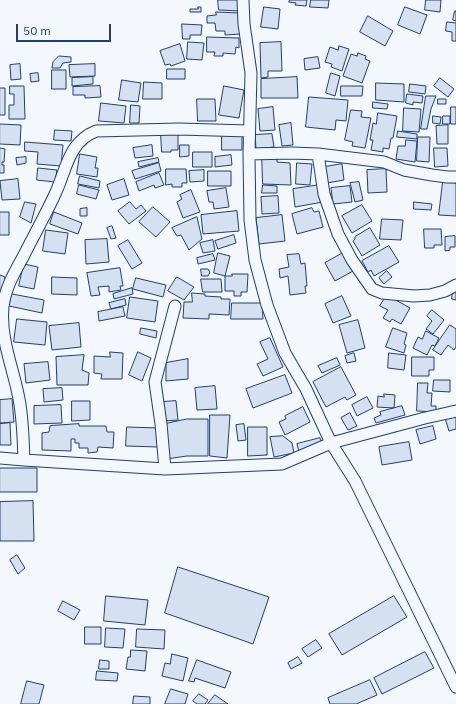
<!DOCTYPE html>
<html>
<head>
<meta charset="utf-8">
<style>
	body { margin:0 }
	#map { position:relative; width:456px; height:704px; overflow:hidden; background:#f4f7fb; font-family:"IBM Plex Sans",sans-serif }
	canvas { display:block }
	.scale { position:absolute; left:16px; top:24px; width:95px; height:18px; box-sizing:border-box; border:2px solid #1d3f73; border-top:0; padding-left:5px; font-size:12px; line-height:14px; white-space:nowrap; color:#1d3f73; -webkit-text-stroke:3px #f4f7fb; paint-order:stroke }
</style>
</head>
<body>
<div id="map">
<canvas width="456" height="704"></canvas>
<div class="scale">50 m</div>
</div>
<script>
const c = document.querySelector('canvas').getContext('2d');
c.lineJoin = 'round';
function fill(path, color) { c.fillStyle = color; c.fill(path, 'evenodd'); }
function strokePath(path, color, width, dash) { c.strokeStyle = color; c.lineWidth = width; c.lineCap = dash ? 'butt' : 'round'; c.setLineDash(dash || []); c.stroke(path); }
const building = new Path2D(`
	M218,0H240V11L219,10Z
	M290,0H307L306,6L295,5L296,3L289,2Z
	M311,0H329L328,8L310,7Z
	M426,0H441L440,12L425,10Z
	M198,7H201V12H190V9H198Z
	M264,7L280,9L278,29L261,27Z
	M405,7L427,15L420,34L398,25Z
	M455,11H456V21L453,20Z
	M216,12L240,13L241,34L225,35V31H216L215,23H207V16L216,15Z
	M368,16L393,31L385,46L360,32Z
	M447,22L456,23V41H452V32L446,31Z
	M182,24L202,25L201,35H190V39H183Z
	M207,37L239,38V48L236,47L235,54L223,53V56H214L215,52H207Z
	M188,42L204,43L202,60L187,59Z
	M281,42L282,71H268V77L261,78L260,43Z
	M180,44L185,61L171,66L170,64L165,65L160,51Z
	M339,46L349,49L342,71L331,67L332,64L325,62L330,47L338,50Z
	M358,53L366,56L365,59L370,61L362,83L343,76L351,54L357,56Z
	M59,56L71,57V62L63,63L60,68H52L53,62Z
	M318,57L320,68L305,70L304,59Z
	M20,64L21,79L11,80L10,65Z
	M95,64V76L70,77L69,65Z
	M167,69H185V79H167Z
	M52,70H66V89H52Z
	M38,73L39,81L31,82L30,74Z
	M331,73L340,76L335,96L326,93Z
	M93,77V84L72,86V78Z
	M297,77L298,98H261V79Z
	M440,78L454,89L448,97L434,86Z
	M122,80L141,83L138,102L119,100Z
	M144,82L162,83V99H143Z
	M376,83L404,84V102L376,100Z
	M410,84L426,86L425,94L409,92Z
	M10,86H24L25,119H9V105H14V94H10Z
	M100,86L101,97L85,98V95H73V87Z
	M224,86L244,90L239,118L219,115Z
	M341,86H363L362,96H341Z
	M0,88H5V115H0Z
	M407,94L423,96L422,103L413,102V105L406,103Z
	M426,96H436L431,109L427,129H421Z
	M309,97L348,100L346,121L336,120L335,130L306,127Z
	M197,99H215L216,121H198Z
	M438,99H446V104H438Z
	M373,102L388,104L387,109L373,108Z
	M101,103L126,106L124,123L99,121Z
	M131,105L140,106L139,123H130Z
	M273,107L275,130L260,131L258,109Z
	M451,107H456V124H451Z
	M404,108L421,109L419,132L403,131Z
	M351,110L362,111L361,117L371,118L365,148L352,146L353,142L345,140Z
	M378,113L397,116L393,138H391L389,149L383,148V152L371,150L373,140H370L373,123L376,124Z
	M433,116L441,117L440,124L433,123Z
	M443,116H450V124H443Z
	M291,123L293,145L282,146L279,125Z
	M0,124L21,125L20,145L0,144Z
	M448,125V144H437L436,126Z
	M55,130L72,131L71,141L54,140Z
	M398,131L417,134V139L397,137Z
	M222,133H242V150H222Z
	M161,134H178V150H171V152H162Z
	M272,134L274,147L256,149L255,135Z
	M418,137H430L429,162L417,161Z
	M406,140L417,141L415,162L396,159L398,146H405Z
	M25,142L63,145L61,166L37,164L38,152L25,151Z
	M152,145L153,156L135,158L133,148Z
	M180,145H189V156L180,157Z
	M0,148L5,149L4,162H2V165H4V173H0Z
	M434,148H447L448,166L435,167Z
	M193,152H212V167H193Z
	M80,154L97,157L95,168H98L97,177L77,174Z
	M262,154H277V162L290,163L291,185L263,184Z
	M231,155L232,165L215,167V157Z
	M26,157V163L17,165L16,158Z
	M158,158L159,162L139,167L138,162Z
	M159,163L161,171L135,179L132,171Z
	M297,163L312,164L310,185L296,184Z
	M342,164L344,180L327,183L325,167Z
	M38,168L57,170L55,182L37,180Z
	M166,169H186L187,183H182V187H172V184L166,185Z
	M386,169L387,192L368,193L367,170Z
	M204,170V181L190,182L189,171Z
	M208,171H231V186H208Z
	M159,173L164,185L155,188L154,185L139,191L136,182Z
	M80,176L100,181L99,188L78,184Z
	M18,179L20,199L2,200L0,181Z
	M124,179L129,195L112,200L107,185Z
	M359,182L363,200L355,202L350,183Z
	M443,182L456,183V216L439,215Z
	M79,185L99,190L96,199L77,194Z
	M263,185L277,186V193H262Z
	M320,185L323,202L295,207L293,189Z
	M350,186L352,202L333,204L331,188Z
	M226,188L229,207L214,209L213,202H209L207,191Z
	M191,190L200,212L183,218L177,202L182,199L180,195Z
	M278,196L279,213L262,214L261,197Z
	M25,202L36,204L31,223L20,217Z
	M130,202L136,209L141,205L146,211L129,224L118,211Z
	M414,202L432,204L431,210L414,209Z
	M362,205L372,221L352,233L342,216Z
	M153,207L170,222L156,237L139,222Z
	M87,208V216H80V209Z
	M312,208L314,212L319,211L323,227L297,234L292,214Z
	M237,211L239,231L203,234L201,215Z
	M0,212H9V235H0Z
	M54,212L82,223L78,234L50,224Z
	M282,215L285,241L259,244L256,218Z
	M197,217L202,239L189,250L181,235L177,236L172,228Z
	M382,219L403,220L401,240L380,239Z
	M112,226L116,238L111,239L107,228Z
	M370,228L380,245L362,256L353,241L355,239V237Z
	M424,229H441L442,245H434V248H425Z
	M46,230L68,233L65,254L43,251Z
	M234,235L236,243L218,249L215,241Z
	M455,236V247H450V250L445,251V237Z
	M107,239L109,262L86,264L85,240Z
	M128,240L142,263L132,269L118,246Z
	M213,240L215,251L203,253L200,243Z
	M389,246L399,262L374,276L371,270L368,272L362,261Z
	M218,253L230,256L225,276L214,273Z
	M343,253L353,271L335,281L325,263Z
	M213,254L215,260L198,264L197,258Z
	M299,254L301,264L305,263L307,286H305L306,293L290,295L288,276L280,278L279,269L289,267L287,255Z
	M24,264L38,267L34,289L19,286Z
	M120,268L123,286H120L121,290L109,292V286L98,287L100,295L91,296L87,273Z
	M201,269H208L210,272L208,276H202Z
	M387,271L392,277L384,284L379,278Z
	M232,274H248L247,292H241V296H234V291H225V276H232Z
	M0,275L5,277L3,293L0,294Z
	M52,277L77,278V295L52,294Z
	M177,277L194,287L184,300L168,291Z
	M136,278L166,285L163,297L133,289Z
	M201,279H221L222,292H203Z
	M132,288L133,294L114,299L113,294Z
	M453,290L456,291V300L452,299Z
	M192,293L205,294V296L221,297V299H230L229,315L209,314V319L183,318L184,302H192Z
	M12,294L44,300L42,313L9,306Z
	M387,295L410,308L401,324L392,319L390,322L383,318L388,310L380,306Z
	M342,296L351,316L333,323L325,304Z
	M130,297L158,301L155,322L127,318Z
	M125,299L126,305L111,309L109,303Z
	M232,303H262L263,319H231Z
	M123,307L125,316L99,321L98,312Z
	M432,310L444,320L433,334L426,329L432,321L427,316Z
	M17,319L47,322L45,345L14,342Z
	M358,320L365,348L347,353L339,325Z
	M79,323L81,347L52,350L49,326Z
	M450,325L456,329V347L454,350L448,345L441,355L433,350Z
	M141,328L157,331L156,338L140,334Z
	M393,328L407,333L404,344L406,345L404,353L386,347Z
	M426,331L439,338L435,346L432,345L427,355L413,348L418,337L422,339Z
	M270,338L283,367L263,376L257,364L268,359L260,342Z
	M110,352L123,353L122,379H101L102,374L94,373V356L110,357Z
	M138,352L151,358L142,381L129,375Z
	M354,353L356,361L347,363L345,356Z
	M389,353L406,355L404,370L388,368Z
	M84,355L82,370L89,373L88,385H57L56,357Z
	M412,357H434V370H429V376H412Z
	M337,358L340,365L322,373L318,366Z
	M188,359V379L166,381V363Z
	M48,362L50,380L26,383L24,364Z
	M341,367L356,395L347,400L345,397L326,407L313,382Z
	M285,375L292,393L253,408L246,389Z
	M434,380H450V392L433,391Z
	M418,383H428L427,393H432L431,406H436V412L417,411Z
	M215,386L217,409L197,410L195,388Z
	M62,388L63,400L44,402L43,389Z
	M384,394L395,395L394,408L377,407L378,396L384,397Z
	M367,397L373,408L357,416L352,405Z
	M12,399L14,422L0,423V400Z
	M72,401H90V420L72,421Z
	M176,401L178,420L164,421L162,402Z
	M61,405L62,423L34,424V406Z
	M402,406L405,415L376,423L374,418L381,415L380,412Z
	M303,407L310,422L285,435L279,422L286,419L285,416Z
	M350,413L357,426L348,430L341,418Z
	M210,415H230L227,458L210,456Z
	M456,415V429L449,431L445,418Z
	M187,419H208V456H187L166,459L165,424Z
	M10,423L11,445H0V424Z
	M79,424V426H106L107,432H114L113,448L98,447L97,452L88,453V448H79V443H75V439H71V451L42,450V433L49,432L50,426Z
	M244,424L246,440L238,441L236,425Z
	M433,426L436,439L420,444L416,430Z
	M127,427L159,428L158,447L126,446Z
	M248,427H267V455L248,456Z
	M283,436L292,443L294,453L274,457L270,437Z
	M320,438L322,446L299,452L297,444Z
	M409,442L412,460L382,465L379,447Z
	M0,468H37V492H0Z
	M33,501L34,541H0V502Z
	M17,555L25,568L18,574L10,560Z
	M178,567L269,597L253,644L165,613Z
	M106,596L148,600L145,625L104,621Z
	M394,596L407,617L342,655L329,634Z
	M63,601L80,610L74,620L58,611Z
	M85,627H101V644H85Z
	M106,628L125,629L123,648L105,647Z
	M137,629L165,630L164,649L136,647Z
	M316,640L322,648L308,657L302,649Z
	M131,650L147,651L145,671L126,669L128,657H130Z
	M425,652L434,668L382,694L374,678Z
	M172,654L188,658L183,681L162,676L165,663L170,664Z
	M298,657L302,663L291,669L288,663Z
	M100,660L109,661V669H99Z
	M197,660L231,672L225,688L195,678L194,682L189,681Z
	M97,671L118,673L117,681L96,680Z
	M370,680L377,695L356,704H330L328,698Z
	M27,681L44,685L39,704H21Z
	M171,689L188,694L185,704H165Z
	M199,694L208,700L205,704H197L193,701Z
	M215,695L228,704H208Z
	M134,696L150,697V704H133Z`);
const minor = new Path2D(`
	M243,0L244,24L251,73L249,154L250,220L255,260L267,305L285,353L306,389L331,443L355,481L456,687
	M249,154L292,153L318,154L384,162L404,170L432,175L447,177H456
	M318,154L324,194L338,234L352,260L372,289L382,293L414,296L430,295L445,291L456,285
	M0,458L24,460L165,469L282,464L331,443L425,418L456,411
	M24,460C23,438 23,415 18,394C12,365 0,337 3,307C5,289 14,273 23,257C34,235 46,214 56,192C67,167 69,142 96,131L179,129L249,131
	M165,469L161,424L155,382L175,306`);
fill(building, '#d5e0f0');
strokePath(building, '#1d3f73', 1);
strokePath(minor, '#1d3f73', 13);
strokePath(minor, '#f4f7fb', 11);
</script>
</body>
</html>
